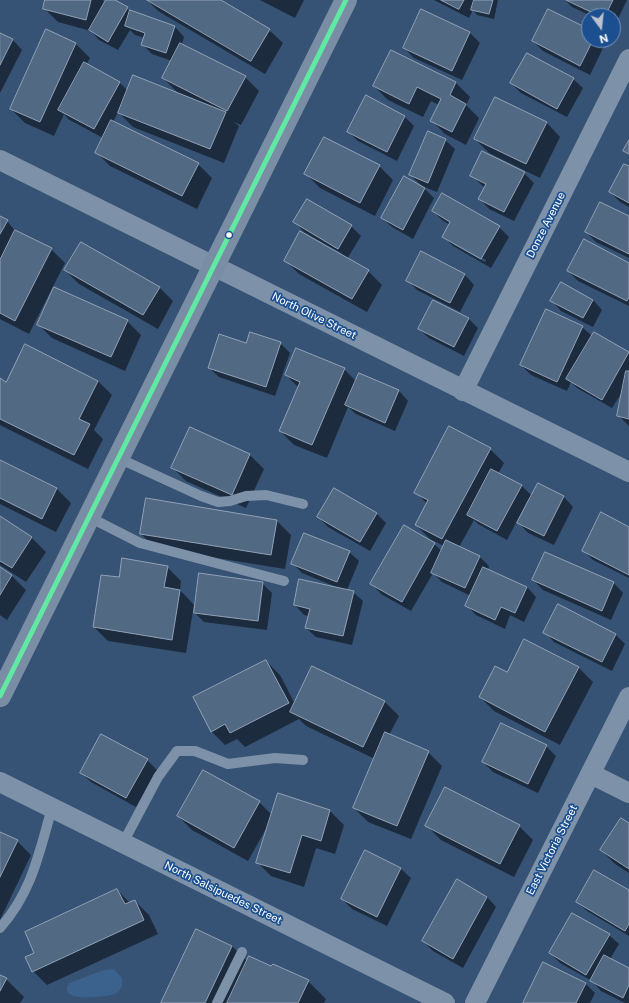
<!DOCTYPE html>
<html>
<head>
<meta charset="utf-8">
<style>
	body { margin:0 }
	#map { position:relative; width:629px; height:1003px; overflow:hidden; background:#365274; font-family:"Public Sans",sans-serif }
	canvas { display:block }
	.north { position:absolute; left:581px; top:8px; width:40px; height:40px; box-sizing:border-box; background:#1b4f8f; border:1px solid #7695bc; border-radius:50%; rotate:165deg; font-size:11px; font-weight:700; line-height:16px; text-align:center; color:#fff }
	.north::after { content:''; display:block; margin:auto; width:14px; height:18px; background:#b9c2ce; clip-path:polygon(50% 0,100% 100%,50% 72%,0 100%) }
</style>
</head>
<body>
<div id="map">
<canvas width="629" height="1003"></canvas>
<div class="north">N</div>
</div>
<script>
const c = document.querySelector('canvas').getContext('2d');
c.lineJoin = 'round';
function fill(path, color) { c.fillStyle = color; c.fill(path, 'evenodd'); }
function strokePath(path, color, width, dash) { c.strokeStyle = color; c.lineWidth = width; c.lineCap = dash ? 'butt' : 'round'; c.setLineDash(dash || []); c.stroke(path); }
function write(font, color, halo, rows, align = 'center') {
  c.font = font + ' "Public Sans",sans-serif'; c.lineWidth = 3.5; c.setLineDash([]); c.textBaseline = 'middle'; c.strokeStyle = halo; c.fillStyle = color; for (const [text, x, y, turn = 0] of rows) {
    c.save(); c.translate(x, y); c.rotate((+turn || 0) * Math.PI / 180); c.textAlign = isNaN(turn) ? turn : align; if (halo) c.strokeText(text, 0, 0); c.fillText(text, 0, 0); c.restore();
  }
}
const water = new Path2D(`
	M114,969L122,978C123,987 121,992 112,995C101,997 57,1003 69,983L104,970Z`);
const shadow = new Path2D(`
	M46,0H103L105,3L107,0H113L130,11L175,27L184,37L182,44L245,77L259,91L241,125L234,122L239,126L224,163L133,127L118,112L113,122L198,164L212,178L197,209L110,166L96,152L103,138L68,119L64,114L54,136L25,123L11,109L76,44L90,58L86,65L120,83L128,91L180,95L163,78L172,61L152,54L142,44L145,38L135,35L130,30L118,50L99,40L91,31L58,22L44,8Z
	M147,0H219L269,30L283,43L265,74L158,11Z
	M260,0H304L295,18Z
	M434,0H498L494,19L477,15L473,10L469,18Z
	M565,0H627L614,27L613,16H591L572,7Z
	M422,11L470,33L480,43L462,80L414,58L404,48Z
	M589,31V40H602L605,44L590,75L543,51L533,41Z
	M0,34L13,40L22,50L0,93Z
	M573,79L583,88L567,117L521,93L511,83Z
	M456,83L470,97L466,105L479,118L466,145L445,134L431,120L439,105L431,101L423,117L388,100L374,86Z
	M366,97L405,117L414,126L397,161L358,141L348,132Z
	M547,123L560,137L540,178L489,153L475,139Z
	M445,140L455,149L437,192L422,186L434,198L413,239L392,227L382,218L422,186L410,175Z
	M379,166L393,180L375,216L320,188L306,174Z
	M629,168V207L620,202L610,192Z
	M524,173L534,183L514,221L489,209L480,199L485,188L471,175Z
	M307,200L351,226L361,236L347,259L368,271L382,285L367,312L299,274L285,260L341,255L342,254L304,232L295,222Z
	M433,211L499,227L509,237L491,268L453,246L443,236L450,225L442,220ZM453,242L486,260L485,262L453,244Z
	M0,217L7,221L16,232L51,249L65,263L29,334L0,319Z
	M629,217V258L596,242L586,232Z
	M421,253L465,275L474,285L460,312L417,290L407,280Z
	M629,264V306L578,281L568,271Z
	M65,270L159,287L173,301L158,329L79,284Z
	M54,288L127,321L141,335L125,371L52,338L38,324Z
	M593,300L602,310L593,327L561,311L552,301Z
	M469,319L478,328L464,356L429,338L419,329Z
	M582,327L593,337L595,333L629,354V426L619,416L624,389L612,408L577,388L571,382L567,391L531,375L521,365Z
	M280,343L290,353L275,396L219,377L209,368L246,344Z
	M26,346L98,381L112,395L94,430L103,439L88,469L0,425V380L7,383Z
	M344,369L356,381L360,374L399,391L408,401L395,431L356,414L348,407L327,458L294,445L280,431L298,387L286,375Z
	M490,449L504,463L498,474L521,485L532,496L538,484L564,497L573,507L554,545L528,533L519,523L531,499L529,498L507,540L478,524L474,520L459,547L480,557L489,566L488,570L527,587L536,597L524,622L510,615L505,629L476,615L467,606L471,596L442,582L433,573L411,611L381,594L372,584L434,544L442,551L444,546L430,539L416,525L427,504L416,492Z
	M250,455L264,469L246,508L186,481L172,467Z
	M0,461L57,489L71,503L56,532L0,504Z
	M376,513L386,523L370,551L328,527L318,517Z
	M0,517L32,538L46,552L26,582L0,565Z
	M277,521L291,535L285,569L155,548L141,534Z
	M629,528V578L593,560L583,550Z
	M349,552L359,561L347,590L353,592L363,601L352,645L316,637L306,628L309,616L304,615L295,605L334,586L302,573L293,564Z
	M546,553L614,583L623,593L611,620L543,590L533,580Z
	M167,567L181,581L180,590L194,605L186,653L108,641L94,627L119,578Z
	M0,568L12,576L26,590L7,620L0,615Z
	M262,583L272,593L267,630L204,622L195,613Z
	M559,606L616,635L625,644L612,671L554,642L545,632Z
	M525,640L579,668L593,682L560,745L494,711L480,697L507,673Z
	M266,661L280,675L295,704L313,668L385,702L399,716L389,735L428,752L442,766L411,839L368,822L354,808L375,759L306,726L299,719L245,747L237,739L225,745L211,731Z
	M546,746L556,756L538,793L493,772L483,762Z
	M147,760L157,770L136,807L91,782L81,773Z
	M259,802L272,815L330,811L344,825L335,854L316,848L304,887L271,876L257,862L268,825L248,861L192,830L178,816Z
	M629,824V873L615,864L601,850Z
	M427,826H519L533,840L514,877L441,840Z
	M0,833L17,841L31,855L0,920Z
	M366,852L401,869L411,878L387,926L352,909L342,899Z
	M457,881L487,897L496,907L463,968L433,951L423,941Z
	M117,890L130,903L135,901L149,915L158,934L47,985L33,971L36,953Z
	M629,891V936L587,911L577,902Z
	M197,930L232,946L248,962L308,981L326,999L324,1003H162Z
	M609,935L619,944L610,959L629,969V1003H625L601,991L592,981L560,963L550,953Z
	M0,976L6,979L24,997L20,1003H0Z
	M585,983L595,993L590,1003H525Z`);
const building = new Path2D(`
	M45,0H91L86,20L43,9Z
	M106,0H115L128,7L108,42L89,30Z
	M147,0H221L270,29L251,61Z
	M441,0H464L459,9Z
	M474,0H493L489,14L471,10Z
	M566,0H613L605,16H600Z
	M421,9L470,32L452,71L403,48Z
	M548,9L589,29V40H593L580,66L532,41Z
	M130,10L175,26L166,53L141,45L145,33L125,26Z
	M46,29L76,43L40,122L10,109Z
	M0,33L13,39L0,65Z
	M180,43L246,76L227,111L162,78Z
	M391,50L456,82L450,95L466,104L452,132L430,121L441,99L417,87L409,104L373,86Z
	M527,53L574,78L557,109L510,83Z
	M84,62L120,82L94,129L58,110Z
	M133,75L226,112L210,149L118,113Z
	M366,95L405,116L387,152L347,132Z
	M495,97L547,122L526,164L474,139Z
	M111,120L199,163L182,196L95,153Z
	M428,131L446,139L428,183L409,175Z
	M324,137L380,165L360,203L304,174Z
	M629,140V154L623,151Z
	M482,151L525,172L504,212L478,199L486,184L470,176Z
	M624,164L629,166V203L609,192Z
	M404,176L425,188L403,230L381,218Z
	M442,193L500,226L481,259L442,237L450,222L432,211Z
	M307,199L352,225L338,249L293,222Z
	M600,202L629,216V254L585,232Z
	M0,216L8,220L0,234Z
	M15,230L52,248L15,321L0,313V260Z
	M300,231L369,270L352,299L284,261Z
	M584,239L629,263V297L627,301L567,271Z
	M81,242L160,287L143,315L64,270Z
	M421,251L465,274L450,303L406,281Z
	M561,282L593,300L583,318L550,301Z
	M54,287L128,320L111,357L37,325Z
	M433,300L469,318L454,347L418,329Z
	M546,309L583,326L557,382L520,365Z
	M250,332L281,342L266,387L208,368L219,334L246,343Z
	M594,332L629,352L602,400L566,379Z
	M25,344L98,381L79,419L90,424L74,455L0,419V378L6,382Z
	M296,348L345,368L312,445L279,431L300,382L285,375Z
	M626,371H629V419L617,416Z
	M359,373L399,390L385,423L345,405Z
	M449,426L491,448L442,539L415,525L428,500L414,493Z
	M190,427L250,454L232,495L171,468Z
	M0,460L57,488L42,519L0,498Z
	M491,469L522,485L497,531L467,515Z
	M538,483L564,496L544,536L517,523Z
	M334,488L377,513L360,542L317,517Z
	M146,498L277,520L271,555L140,534Z
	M601,512L629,527V575L582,551Z
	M0,516L32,537L12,568L0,561Z
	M404,525L435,543L402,602L370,584Z
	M304,533L350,551L337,582L291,564Z
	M446,540L480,556L465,588L431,573Z
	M545,552L614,582L602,611L532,580Z
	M122,558L168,566L164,587L180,590L172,640L93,627L101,575L119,577Z
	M0,567L12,575L0,595Z
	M483,567L527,587L515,613L501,607L495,620L465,606Z
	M199,573L263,582L258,621L194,613Z
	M299,579L354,591L343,636L305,628L310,609L294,605Z
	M558,604L616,634L602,662L543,633Z
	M524,639L579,667L545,732L479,697L495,666L507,672Z
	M266,660L289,703L230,733L225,724L211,732L193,697Z
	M312,666L385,701L363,747L290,712Z
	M501,723L547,745L528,784L482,762Z
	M385,732L429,751L397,826L353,808Z
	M101,734L148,759L126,798L80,773Z
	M203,770L260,801L234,848L177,816Z
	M445,787L520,825L500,864L425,826Z
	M278,793L330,810L321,841L302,835L290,873L256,863Z
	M621,818L629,823V869L600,850Z
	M0,832L18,840L0,877Z
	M365,850L401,868L377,917L341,899Z
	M594,870L629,890V924L625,931L576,902Z
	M457,879L487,897L453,959L422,941Z
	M117,889L125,904L135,900L144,920L32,972L25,957L34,953L25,932Z
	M572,913L610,934L586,975L549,953Z
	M196,929L232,946L205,1003H161Z
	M604,955L629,968V985L623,998L590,981Z
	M249,956L271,966L273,964L309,980L298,1003H227Z
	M543,962L586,983L576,1003H523Z
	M0,975L7,978L0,991Z`);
const lane = new Path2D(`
	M118,458L201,496L218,502L230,501L246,496L266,495L303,504
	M89,517L140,543L284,581
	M123,843L158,777L177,751H195L228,764L275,758L303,760
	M0,928C32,892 39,853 52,808
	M217,1003L242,952`);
const street = new Path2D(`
	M0,160L629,472
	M463,391L629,59
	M591,774L629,793
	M0,782L445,1003
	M475,1003L629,697`);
const secondary = new Path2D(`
	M0,696L346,0`);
const bus1 = new Path2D(`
	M0,696L346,0`);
const markers = [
	[229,235,3.5,"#fff"]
];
const streetNames = [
	["Donze Avenue",546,225,-63],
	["North Olive Street",314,316,26],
	["East Victoria Street",552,850,-63],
	["North Salsipuedes Street",223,893,26]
];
fill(water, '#3b618d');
fill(shadow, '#0007');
fill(building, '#526984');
strokePath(building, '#92a2b6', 1);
strokePath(lane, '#7d92a8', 10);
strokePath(street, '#7d92a8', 20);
strokePath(secondary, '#798da4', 22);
strokePath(bus1, '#60e9a3', 5);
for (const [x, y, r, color] of markers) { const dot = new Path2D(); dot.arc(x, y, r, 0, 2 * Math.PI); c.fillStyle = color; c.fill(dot); strokePath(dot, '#1b4f8f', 1.5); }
write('11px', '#fff', '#1b4f8f', streetNames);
</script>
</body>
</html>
